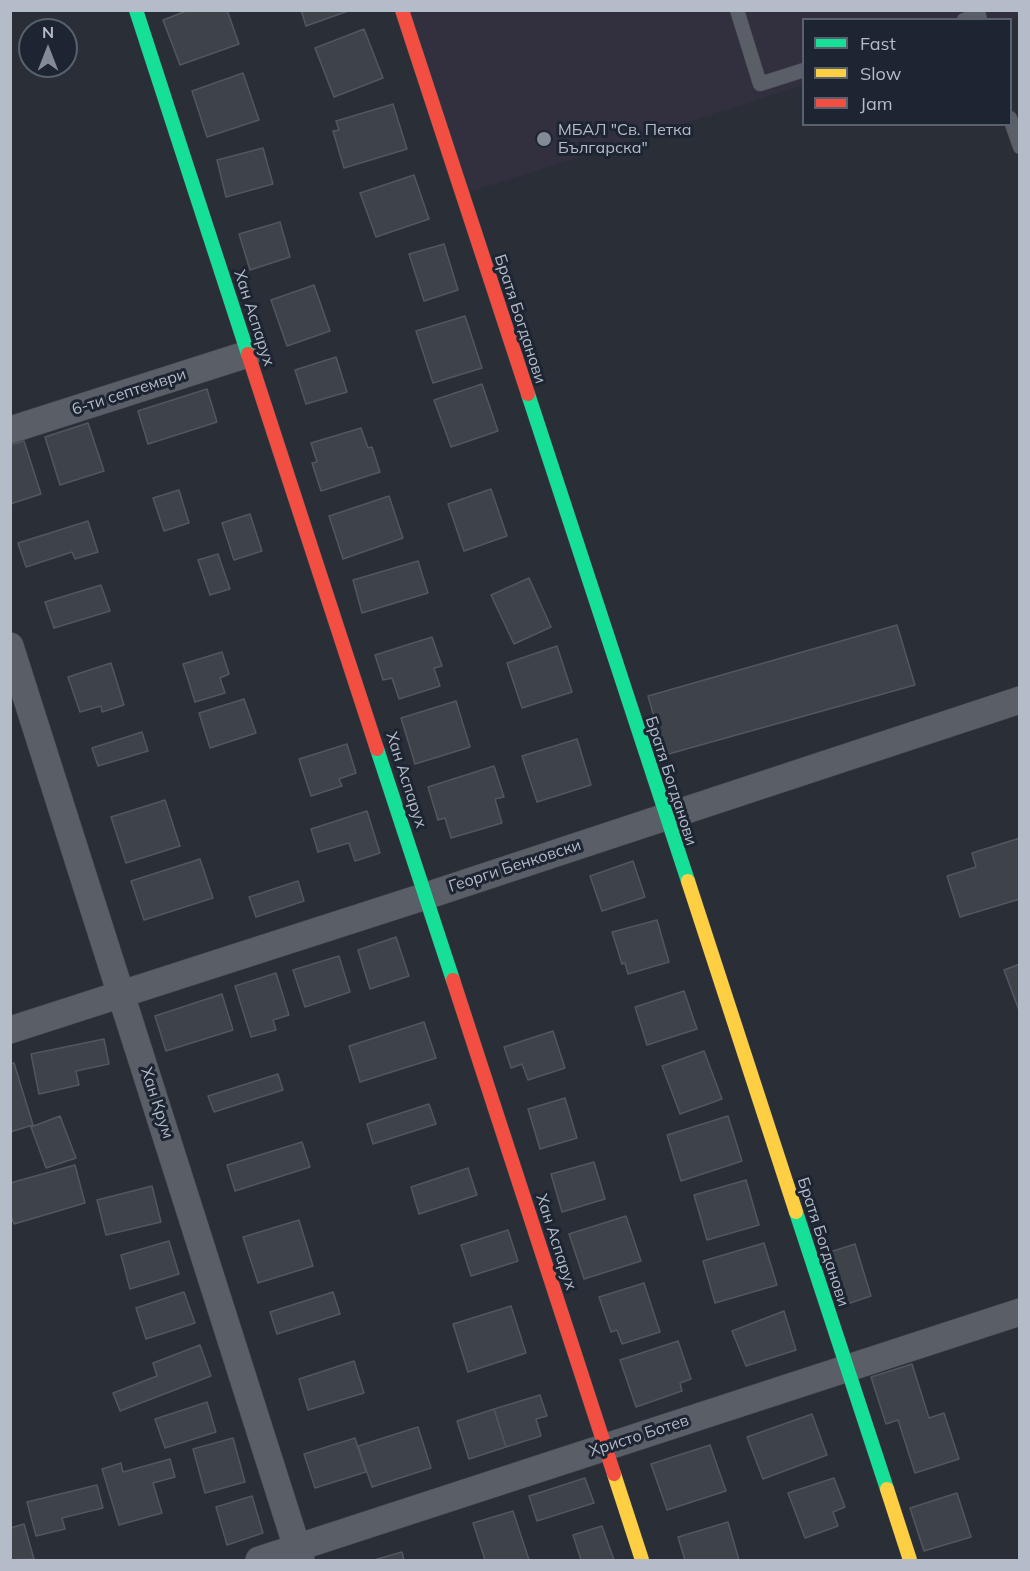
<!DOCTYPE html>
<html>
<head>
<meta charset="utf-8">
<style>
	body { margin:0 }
	#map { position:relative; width:1030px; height:1571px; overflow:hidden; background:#2a2f37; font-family:Mulish,sans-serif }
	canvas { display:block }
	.frame { position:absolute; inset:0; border:12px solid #b4bbc9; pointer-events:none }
	.legend { position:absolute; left:802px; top:18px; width:210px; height:108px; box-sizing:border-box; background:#1d2533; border:2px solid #59616f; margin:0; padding:8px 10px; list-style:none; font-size:18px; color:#b4bbc9 }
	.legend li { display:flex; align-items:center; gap:12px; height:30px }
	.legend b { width:30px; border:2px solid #59616f }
	.north { position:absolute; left:18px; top:18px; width:60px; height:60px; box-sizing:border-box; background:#1d2533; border:2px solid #59616f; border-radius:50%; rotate:0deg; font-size:16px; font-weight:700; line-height:24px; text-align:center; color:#b4bbc9 }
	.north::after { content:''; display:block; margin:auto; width:21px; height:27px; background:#848a96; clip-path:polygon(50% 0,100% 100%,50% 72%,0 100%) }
</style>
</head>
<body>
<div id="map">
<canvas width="1030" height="1571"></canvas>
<div class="frame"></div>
<ul class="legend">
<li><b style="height:8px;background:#16e098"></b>Fast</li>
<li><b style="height:8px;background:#ffcf43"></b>Slow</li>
<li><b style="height:8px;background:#f24e42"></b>Jam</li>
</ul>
<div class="north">N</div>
</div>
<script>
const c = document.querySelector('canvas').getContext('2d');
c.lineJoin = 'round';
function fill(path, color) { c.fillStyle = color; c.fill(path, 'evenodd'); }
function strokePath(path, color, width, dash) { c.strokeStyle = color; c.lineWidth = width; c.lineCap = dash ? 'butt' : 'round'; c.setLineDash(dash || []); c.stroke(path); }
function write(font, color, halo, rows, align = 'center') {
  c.font = font + ' Mulish,sans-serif'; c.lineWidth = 6; c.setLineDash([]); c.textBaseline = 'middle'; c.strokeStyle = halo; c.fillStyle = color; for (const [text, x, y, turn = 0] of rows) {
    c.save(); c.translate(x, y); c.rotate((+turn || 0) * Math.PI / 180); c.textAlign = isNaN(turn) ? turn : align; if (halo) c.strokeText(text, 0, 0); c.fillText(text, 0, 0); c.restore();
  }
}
const medical = new Path2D(`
	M1019,10L1020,17L1010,20H804L803,85L469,192L410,11Z`);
const building = new Path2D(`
	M189,10H227L239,44L180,65L163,20Z
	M301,10H351L306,26Z
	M364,29L383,78L334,97L315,48Z
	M243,73L259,120L207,137L192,91Z
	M393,104L407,149L344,168L333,131L339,130L336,121Z
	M263,148L273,184L226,197L217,160Z
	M414,175L429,219L376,237L360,193Z
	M280,222L290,257L250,270L239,234Z
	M444,244L458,290L424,301L409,254Z
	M314,285L330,331L287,346L271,300Z
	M465,316L482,368L433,383L416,331Z
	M336,357L347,392L306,404L295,370Z
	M482,384L498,431L451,447L434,400Z
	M207,389L217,422L148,444L138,411Z
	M88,423L104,471L60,485L45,437Z
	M361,428L368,448L372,447L380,472L321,491L312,463L317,462L311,443Z
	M24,441L41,494L10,504V445Z
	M491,489L507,536L464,551L448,504Z
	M179,490L189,523L164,531L153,498Z
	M389,496L403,538L343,559L329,516Z
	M250,514L262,551L234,560L222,523Z
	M88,521L98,552L75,559L72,552L26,567L18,543Z
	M218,554L230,589L210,595L198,560Z
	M418,561L428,593L362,613L353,580Z
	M529,578L551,627L514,644L491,595Z
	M101,585L110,611L54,628L45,602Z
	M897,625L915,685L665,755L648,696Z
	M432,637L442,666L434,668L440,686L399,699L392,678L383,680L375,655Z
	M557,646L572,692L522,708L507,663Z
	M222,652L229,674L220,678L225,693L195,702L183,664Z
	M111,663L124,705L102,712L101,706L80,712L68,677Z
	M244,699L256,733L210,748L199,713Z
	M456,701L470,747L415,764L401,718Z
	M142,732L148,751L98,766L92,748Z
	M577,739L591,785L537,802L522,756Z
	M347,744L356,773L339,779L342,786L311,796L299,759Z
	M494,766L504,797L495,799L502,823L451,838L445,818L438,820L428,787Z
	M165,800L180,846L126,863L111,817Z
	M367,811L380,853L355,861L349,843L318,852L311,829Z
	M1020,838V899L960,917L947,876L976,867L972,853Z
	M200,859L213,898L144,920L131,881Z
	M633,861L645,897L602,911L590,876Z
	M298,881L304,901L256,917L249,897Z
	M657,920L669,962L628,974L625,963L622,964L612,932Z
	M396,937L409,976L370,989L358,950Z
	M339,956L350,992L305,1007L293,970Z
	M1020,964V1013L1004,970Z
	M276,973L289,1015L273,1020L276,1030L251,1037L235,986Z
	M684,991L697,1029L647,1045L635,1007Z
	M222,994L233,1030L166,1051L155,1016Z
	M424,1022L436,1058L360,1082L349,1046Z
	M553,1031L565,1068L528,1080L522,1064L511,1068L504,1047Z
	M104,1039L109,1064L76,1071L79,1085L39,1094L31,1054Z
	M704,1051L722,1099L680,1114L662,1066Z
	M14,1063L33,1125L10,1132V1064Z
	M278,1074L283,1090L214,1112L208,1096Z
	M565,1098L577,1138L540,1149L528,1109Z
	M429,1104L436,1124L373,1144L367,1124Z
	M60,1116L76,1158L46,1168L31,1127Z
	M728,1116L742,1161L681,1181L667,1135Z
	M302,1142L310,1167L235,1191L227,1165Z
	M594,1162L605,1199L562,1212L551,1174Z
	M75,1165L85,1203L14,1224L10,1213V1183Z
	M468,1168L477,1195L419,1214L411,1187Z
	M746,1180L759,1225L707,1240L694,1195Z
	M152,1186L161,1222L106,1235L97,1200Z
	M626,1216L641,1261L584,1279L569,1234Z
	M299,1220L313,1266L258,1283L243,1237Z
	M508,1230L518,1261L471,1276L461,1245Z
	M169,1241L179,1274L130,1289L121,1255Z
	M764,1243L777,1285L715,1303L703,1261Z
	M855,1244L871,1296L844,1305L827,1253Z
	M644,1283L660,1332L622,1344L617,1330L611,1332L599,1297Z
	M184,1292L195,1323L146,1339L136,1308Z
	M333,1292L340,1314L277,1334L270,1312Z
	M511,1306L526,1353L468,1372L453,1324Z
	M784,1311L796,1350L746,1366L732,1331Z
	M678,1341L691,1379L680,1383L682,1391L636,1407L620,1360Z
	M200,1345L211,1376L120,1411L113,1393L157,1376L153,1363Z
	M354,1361L364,1393L308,1410L299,1379Z
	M912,1364L929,1418L944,1413L959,1459L915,1473L898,1420L886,1424L871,1377Z
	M540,1395L547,1416L536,1419L541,1436L506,1447L494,1409Z
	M207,1402L216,1432L165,1448L155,1419Z
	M494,1409L506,1447L469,1459L457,1421Z
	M812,1414L827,1455L763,1479L747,1437Z
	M418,1427L431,1468L372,1487L358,1446Z
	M233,1438L245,1482L205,1493L193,1449Z
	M355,1438L366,1472L315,1488L304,1454Z
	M710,1445L726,1491L667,1510L651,1464Z
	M170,1459L175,1477L153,1483L162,1513L119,1525L102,1469L121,1463L123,1472Z
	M585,1478L594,1503L537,1521L529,1496Z
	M834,1478L845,1507L833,1512L838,1526L805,1538L788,1493Z
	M97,1485L103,1508L62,1518L65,1529L36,1536L27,1502Z
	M957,1493L971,1537L924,1551L910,1508Z
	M252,1496L263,1533L227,1545L216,1507Z
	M513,1511L529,1560H485L473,1523Z
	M728,1522L739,1560H685L678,1537Z
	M24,1524L34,1559L10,1560V1528Z
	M602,1526L614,1560H581L573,1535Z
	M402,1552L404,1560H374Z`);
const lane = new Path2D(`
	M737,10L760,84L804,70
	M964,20L979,15L980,20
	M1010,118L1020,147`);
const street = new Path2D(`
	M10,430L248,354
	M10,646L301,1560
	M10,1030L426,896L1020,700
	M259,1560L1020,1312`);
const fast = new Path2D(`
	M136,10L248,354
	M528,394L688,881
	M377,749L453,980
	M796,1212L887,1489`);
const slow = new Path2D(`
	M688,881L796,1212
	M614,1474L642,1560
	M887,1489L910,1560`);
const jam = new Path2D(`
	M402,10L528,394
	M248,354L377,749
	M453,980L614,1474`);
const markers = [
	[544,139,8,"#848a96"]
];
const poiNames = [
	["МБАЛ \"Св. Петка",558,130],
	["Българска\"",558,148]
];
const streetNames = [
	["Хан Аспарух",254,318,72],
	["Братя Богданови",520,319,72],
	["6-ти септември",129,392,-18],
	["Хан Аспарух",406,780,72],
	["Братя Богданови",671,781,72],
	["Георги Бенковски",515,866,-18],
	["Хан Крум",157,1103,72],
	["Хан Аспарух",556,1242,72],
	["Братя Богданови",823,1242,72],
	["Христо Ботев",639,1436,-18]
];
fill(medical, '#32303e');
fill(building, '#3e434a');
strokePath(building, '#52575f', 1.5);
strokePath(lane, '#464a50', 15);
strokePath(street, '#464a50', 28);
strokePath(fast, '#464a50', 15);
strokePath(slow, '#464a50', 15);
strokePath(jam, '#464a50', 15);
strokePath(lane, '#5a5e66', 14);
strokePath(street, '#5a5e66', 27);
strokePath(fast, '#16e098', 14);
strokePath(slow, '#ffcf43', 14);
strokePath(jam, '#f24e42', 14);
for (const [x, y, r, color] of markers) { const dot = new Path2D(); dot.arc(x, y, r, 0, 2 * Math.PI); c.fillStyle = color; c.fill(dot); strokePath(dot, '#1d2533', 2); }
write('16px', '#b4bbc9', '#1d2533', poiNames, 'left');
write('16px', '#b4bbc9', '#1d2533', streetNames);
</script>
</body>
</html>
